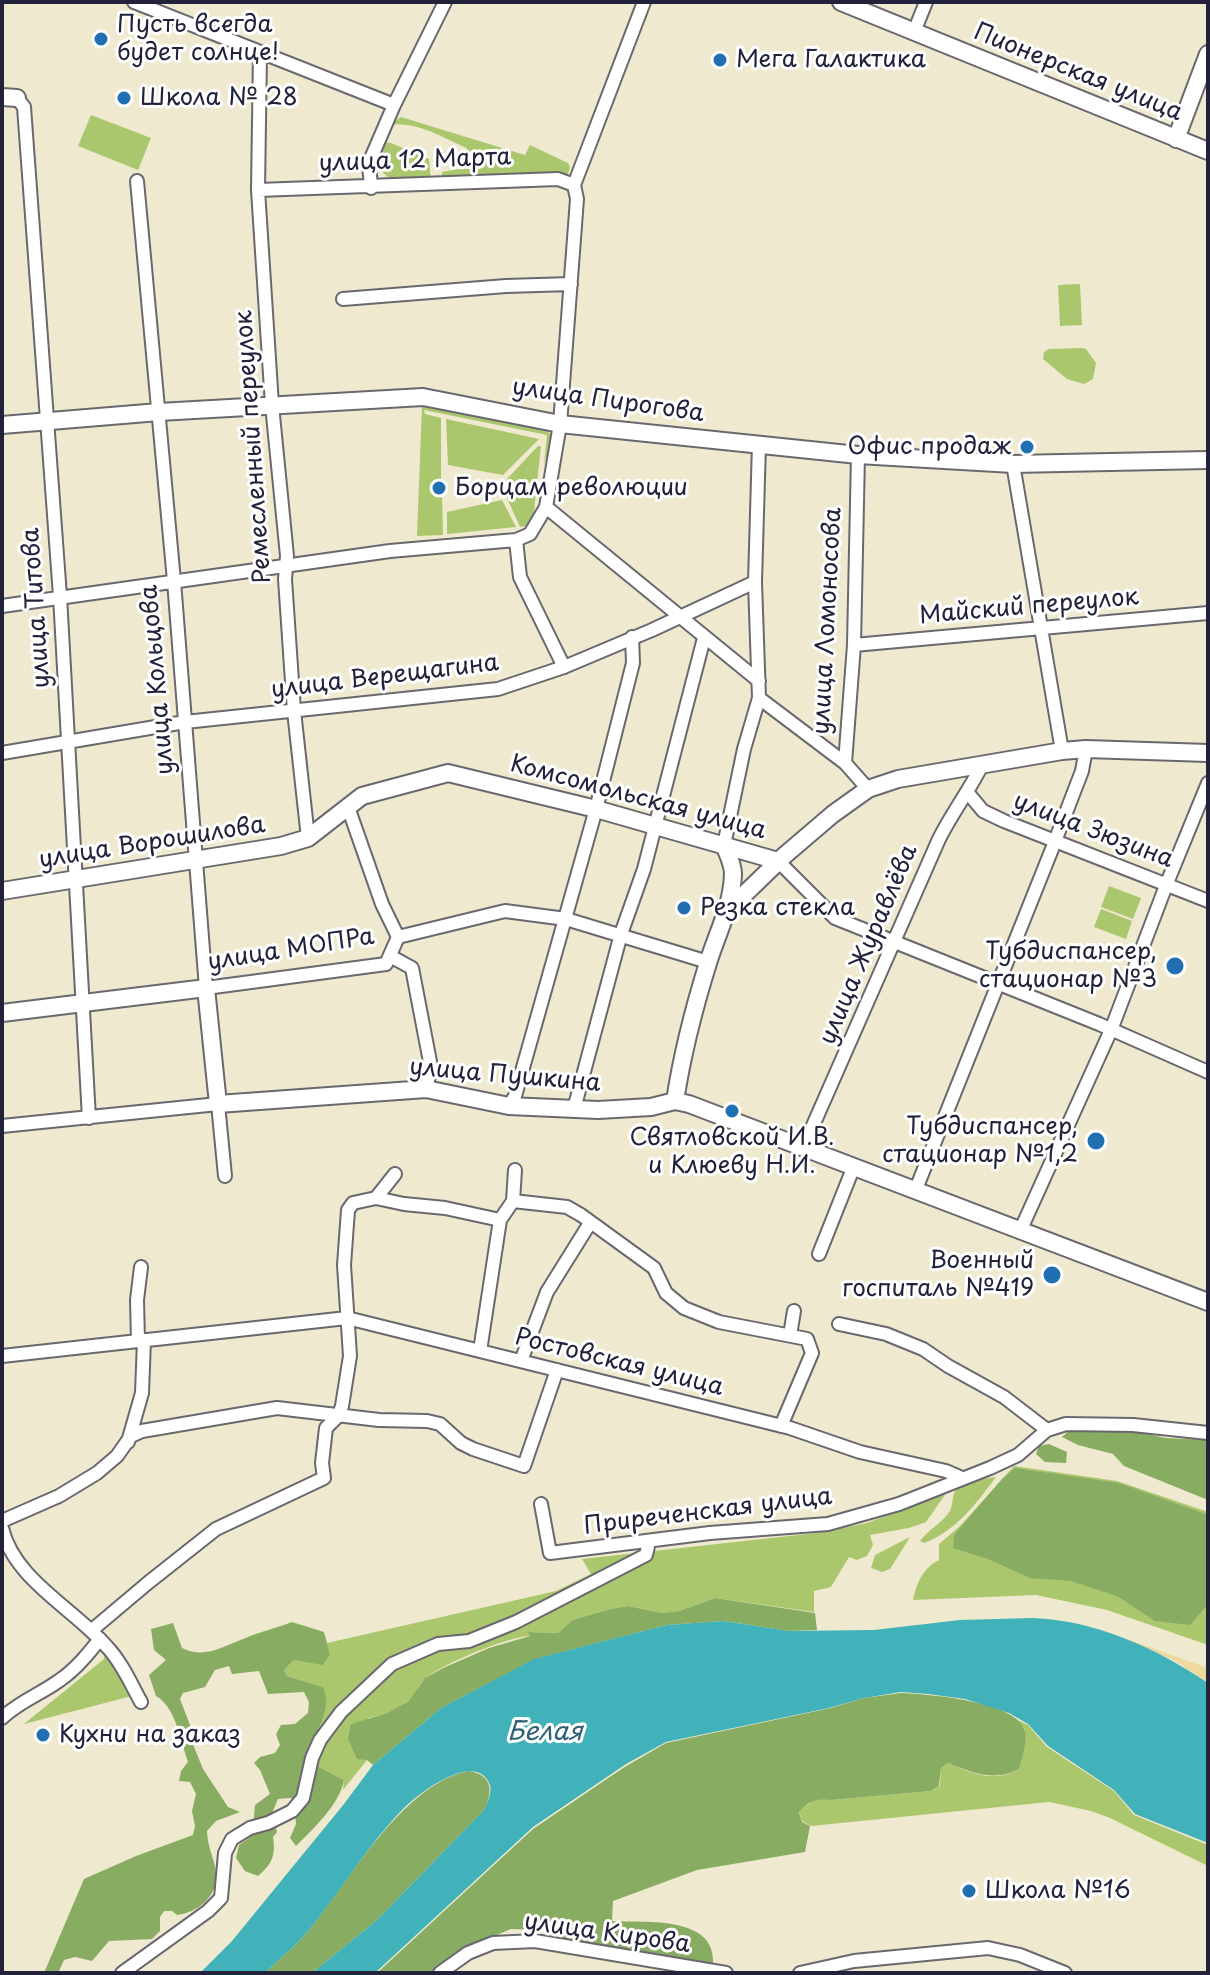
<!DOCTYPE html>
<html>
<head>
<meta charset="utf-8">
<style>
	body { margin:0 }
	#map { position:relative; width:1210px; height:1975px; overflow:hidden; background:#efe9cf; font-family:"Playpen Sans",sans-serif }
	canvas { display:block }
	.frame { position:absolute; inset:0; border:4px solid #22223b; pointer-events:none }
</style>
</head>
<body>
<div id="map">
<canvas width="1210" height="1975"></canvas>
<div class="frame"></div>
</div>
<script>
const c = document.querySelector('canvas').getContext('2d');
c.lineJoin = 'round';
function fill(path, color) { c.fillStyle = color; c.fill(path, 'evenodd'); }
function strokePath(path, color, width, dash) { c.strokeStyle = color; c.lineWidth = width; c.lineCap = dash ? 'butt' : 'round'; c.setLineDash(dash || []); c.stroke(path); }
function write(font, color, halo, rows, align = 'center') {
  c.font = font + ' "Playpen Sans",sans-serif'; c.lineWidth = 6; c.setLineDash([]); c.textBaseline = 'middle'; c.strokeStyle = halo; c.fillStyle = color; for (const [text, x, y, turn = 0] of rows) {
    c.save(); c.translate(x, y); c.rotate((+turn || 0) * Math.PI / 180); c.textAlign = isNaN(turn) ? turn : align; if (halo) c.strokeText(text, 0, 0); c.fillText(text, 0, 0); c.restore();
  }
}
const green = new Path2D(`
	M91,115L151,138L138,170L78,146Z
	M401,117L525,155L530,145L568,163L570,168L567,176L442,180V172L459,169L467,148C444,138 415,120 389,125Z
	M383,142L391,143L429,159L431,181C409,181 385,187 378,162Z
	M1080,284L1082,325L1060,326L1058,285Z
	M1081,348L1086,349L1096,363L1093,379L1084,384L1067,379L1043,359L1044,352L1049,349Z
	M422,406L545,430L553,436L544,464L547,435L424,410L425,414L441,418V481H433L432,493L442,494L443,535L417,536Z
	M446,419L539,439L503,475L448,465Z
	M538,446H541L537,483L507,484V479Z
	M507,490H536L534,513L526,526L520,527L507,498Z
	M502,500L516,527L447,534V512Z
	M1109,886L1141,898L1133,919L1101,907Z
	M1101,909L1132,921L1126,939L1094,927Z
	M1014,1466L1117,1481L1208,1512V1645L1107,1610L1036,1595L913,1600C917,1583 922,1569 939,1560V1544L960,1526Z
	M996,1477C977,1503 955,1532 924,1543L920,1541C928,1530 939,1525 947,1515C954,1508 951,1499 955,1491C961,1480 985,1479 996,1477Z
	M947,1492L926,1522L909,1528L870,1535L873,1545L867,1556L857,1560L849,1557L831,1587L814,1591V1612L715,1598L679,1611L662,1613L628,1606L611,1609L572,1620L558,1633L529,1632L531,1636C509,1636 445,1663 427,1677C418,1683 416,1695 408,1702C398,1711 381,1715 368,1718L367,1760L343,1790L344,1780L304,1759L323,1687L287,1676L284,1670L294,1660L330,1654L327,1643L556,1591L591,1574L582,1559L816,1533L867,1523Z
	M910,1537L890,1569L882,1572L871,1568L875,1555Z
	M106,1650L132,1696L24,1724L104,1659Z
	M1018,1720L1028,1725L1047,1747L1114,1791L1134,1815L1208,1845V1866L1110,1818L1091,1811L1049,1802L811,1826L802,1821L799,1811L815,1799L831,1800L931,1791L940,1786L941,1768L948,1763C973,1774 994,1783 1019,1769L1025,1730Z`);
const forest = new Path2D(`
	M1072,1428L1135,1431L1165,1438L1208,1440V1500L1124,1466L1113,1454L1078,1445L1062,1437Z
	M1049,1444L1067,1452L1066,1463L1045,1462L1036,1454L1039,1446Z
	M1015,1468L1119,1483L1208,1515V1604L1190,1625L1155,1621L1117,1596L1071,1581L1030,1578L988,1559L953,1548L954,1535L1002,1479Z
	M715,1598L815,1613L817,1630L789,1631L723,1621L667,1625L535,1659L441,1708L373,1765L367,1760L357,1759L348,1739L351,1724L387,1713L408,1702L425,1678L443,1668L489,1648L530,1636L528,1632L558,1633L572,1620L611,1609L628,1606L662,1613L679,1611Z
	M292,1622L324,1632L330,1654L323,1665L294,1660L284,1670L287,1676L323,1687C334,1711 312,1737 304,1759L344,1780C340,1804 313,1829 296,1846L290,1838L296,1824L294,1802L291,1798L278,1799L272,1813L277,1832L273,1837C276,1856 272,1864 258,1876L245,1871L236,1858L239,1845L252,1836L255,1805L270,1794L260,1770L254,1763L260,1757L275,1753L280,1745L276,1734L281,1725L295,1724L308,1713L309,1702L304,1692L268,1694L259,1671L232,1674L229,1666L215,1670L205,1687L183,1693L180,1699L190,1725L192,1742L203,1769L228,1807L240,1812L216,1821L207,1831C208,1860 229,1877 205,1902C196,1910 189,1913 177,1915L172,1911H164L160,1917V1931L152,1939L109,1941L92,1961L75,1957L64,1960L58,1973H44L84,1879L136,1856L193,1835L195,1826L192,1811L196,1794L190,1782L179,1781L181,1771L188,1762C181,1742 176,1707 156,1696L149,1675L166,1660L154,1650L151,1629L173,1623L182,1648C204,1659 222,1647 243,1639C259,1632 276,1628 292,1622Z
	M901,1693C926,1694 1018,1701 1025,1731C1027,1743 1022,1758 1019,1769C994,1782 973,1773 948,1763L941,1768L939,1786L931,1791L831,1800C815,1799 810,1800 799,1812L802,1822L810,1826L805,1852L697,1870L613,1901L612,1921C646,1923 717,1915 713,1965L569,1941L545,1930L511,1929L466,1948L436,1973H377L533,1829L623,1768L666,1743L831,1708L864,1698Z
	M468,1771C492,1774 494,1791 484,1810L377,1920L312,1973H265C279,1959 296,1946 309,1930C350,1880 402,1785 468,1771Z`);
const sand = new Path2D(`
	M1116,1635L1208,1668V1683L1177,1662Z`);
const water = new Path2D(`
	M1032,1618C1095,1620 1156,1648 1208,1683V1843L1135,1814L1114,1790L1048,1746L1028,1724L1009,1713L965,1699L928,1694L901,1692L864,1698L829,1708L666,1742L626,1764L533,1827L375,1973H312L377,1920L484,1810C488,1801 494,1790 488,1781C472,1753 419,1793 404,1808C370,1842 340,1892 309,1930C296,1946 279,1959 265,1973H200L232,1941L344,1804L373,1765L441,1708L534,1659L667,1625L723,1621L789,1631L874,1630L960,1620Z`);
const street = new Path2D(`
	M134,2L394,105
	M914,32L926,2
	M260,53L258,190L272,405L287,556L285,579L294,711L308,838
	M17,98L24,107L60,596L89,1118
	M137,181L174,581L206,988L386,964L398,937L505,911L566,919L708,962
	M574,185L644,2
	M371,188L369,163L394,105L445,2
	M258,190L558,179L574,185
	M343,299L506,286L571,284
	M858,455L854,645L845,763L868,789
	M1013,464L1062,751
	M546,507L759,681
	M516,540L520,577L564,667
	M2,606L390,551L516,540L530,534L546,507L560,424L577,199L574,185
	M854,645L1208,613
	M759,698L845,763
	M2,753L185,722L498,689L564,667L652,630L755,582
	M968,793L983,811L1004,821L1208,901
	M348,807L382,904L398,937
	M724,845L744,749L759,698L755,582L759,444
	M778,861L835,918L1099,1024L1208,1072
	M390,956L412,968L431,1067L426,1089
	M509,1106L515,1096L596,809L633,663L632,637
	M574,1109L621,934L644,869L704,638
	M2,1126L218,1104L225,1176
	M804,1146L939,839C952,813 969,791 982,765
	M916,1189L1052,849L1082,771L1086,749
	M376,1198L395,1174
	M513,1201L567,1207L581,1215L654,1268L666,1293L684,1308L719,1322L807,1339L812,1353L781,1426
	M1021,1229L1111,1030L1167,883L1208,783
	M819,1254L854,1166
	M839,1324L886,1334L923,1349L948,1366L1004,1397L1047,1430
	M790,1335L794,1311
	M138,1341L137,1300L141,1267
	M480,1351L500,1220L513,1201L515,1170
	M2,1356L347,1318L790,1428L860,1452L946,1471L962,1478
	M521,1361L547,1292L590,1223
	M128,1442L142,1393L144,1340
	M541,1504L550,1553L710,1533L828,1524L899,1504L990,1468L1018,1455L1047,1430L1066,1424L1133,1425L1208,1433
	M2,1521L59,1496L97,1473L117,1456L131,1436L142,1431L277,1408L379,1420L427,1421L440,1424L461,1443L473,1449L524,1466L557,1370
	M2,1528C14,1580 75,1609 108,1648C122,1663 131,1684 141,1702
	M92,1630L149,1582L216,1529L324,1478L322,1463L326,1428L339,1415L342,1406L350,1356L344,1265L348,1210L353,1203L376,1198L404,1204L445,1208L500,1220
	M2,1718C20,1701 41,1694 60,1680C76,1669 88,1654 100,1639
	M122,1973L208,1911L221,1898L225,1853L232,1839L250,1828L268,1823L292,1811L303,1798L312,1758L320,1740L341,1712L392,1664L438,1644L469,1641L516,1622L646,1555L649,1542
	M440,1973L468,1953L493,1943L535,1941L726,1973
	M800,1973L854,1961L988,1948L1020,1955L1065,1973`);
const secondary = new Path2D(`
	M841,2L1208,151
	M2,97L17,98
	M1176,139L1208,54
	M2,425L159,412L423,397L560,424L858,455L1013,464L1208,460
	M2,891L281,846L308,838L362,796L448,773L596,809L778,861
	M728,910L785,855L833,814L868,789L898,779L1062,751L1086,749L1208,753
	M2,1013L206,988L218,1104L426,1089L509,1106L598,1110L651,1107L675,1101L689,1104L1208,1302
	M675,1101C682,1055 694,1008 708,963C717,933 732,907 733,874C733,864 728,855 724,845`);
const markers = [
	[101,39,8,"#1f6fb2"],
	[720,60,8,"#1f6fb2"],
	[124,98,8,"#1f6fb2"],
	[1027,447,8,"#1f6fb2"],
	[439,488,8,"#1f6fb2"],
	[684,908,8,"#1f6fb2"],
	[1175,966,10,"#1f6fb2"],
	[732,1111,8,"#1f6fb2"],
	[1096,1141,10,"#1f6fb2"],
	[1052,1275,10,"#1f6fb2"],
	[43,1735,8,"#1f6fb2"],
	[969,1891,8,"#1f6fb2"]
];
const poiNames = [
	["Пусть всегда",117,25],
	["будет солнце!",117,53],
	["Мега Галактика",736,60],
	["Школа № 28",140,98],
	["Офис продаж",1011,447,"right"],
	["Борцам революции",455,488],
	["Резка стекла",700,908],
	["Тубдиспансер,",1157,952,"right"],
	["стационар №3",1157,980,"right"],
	["Тубдиспансер,",1078,1127,"right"],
	["стационар №1,2",1078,1155,"right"],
	["Святловской И.В.",732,1138,"center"],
	["и Клюеву Н.И.",732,1166,"center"],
	["Военный",1034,1261,"right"],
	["госпиталь №419",1034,1289,"right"],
	["Кухни на заказ",59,1735],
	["Школа №16",985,1891]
];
const streetNames = [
	["Пионерская улица",1078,73,22],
	["улица 12 Марта",415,161,-2],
	["улица Пирогова",608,401,8],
	["Ремесленный переулок",254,447,-94],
	["Майский переулок",1029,607,-5],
	["улица Титова",37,608,-94],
	["улица Ломоносова",828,621,-87],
	["улица Верещагина",385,677,-7],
	["улица Кольцова",158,680,-95],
	["Комсомольская улица",638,798,15],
	["улица Зюзина",1093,831,21],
	["улица Ворошилова",152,843,-9],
	["улица Журавлёва",869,945,-67],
	["улица МОПРа",291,950,-9],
	["улица Пушкина",505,1076,5],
	["Ростовская улица",619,1363,14],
	["Приреченская улица",708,1512,-7],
	["улица Кирова",607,1934,8]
];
const waterNames = [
	["Белая",545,1733]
];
fill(green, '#abc76e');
fill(forest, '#88ac61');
fill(sand, '#eeda9e');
fill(water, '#41b1ba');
strokePath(street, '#6a686f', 16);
strokePath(secondary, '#6a686f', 20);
strokePath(street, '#fff', 12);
strokePath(secondary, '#fff', 16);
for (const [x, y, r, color] of markers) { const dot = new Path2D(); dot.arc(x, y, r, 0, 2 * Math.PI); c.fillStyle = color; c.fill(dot); strokePath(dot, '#fff', 3); }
write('24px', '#22223b', '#fff', poiNames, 'left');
write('24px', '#22223b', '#fff', streetNames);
write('italic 26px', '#306274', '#fff', waterNames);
</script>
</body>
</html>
